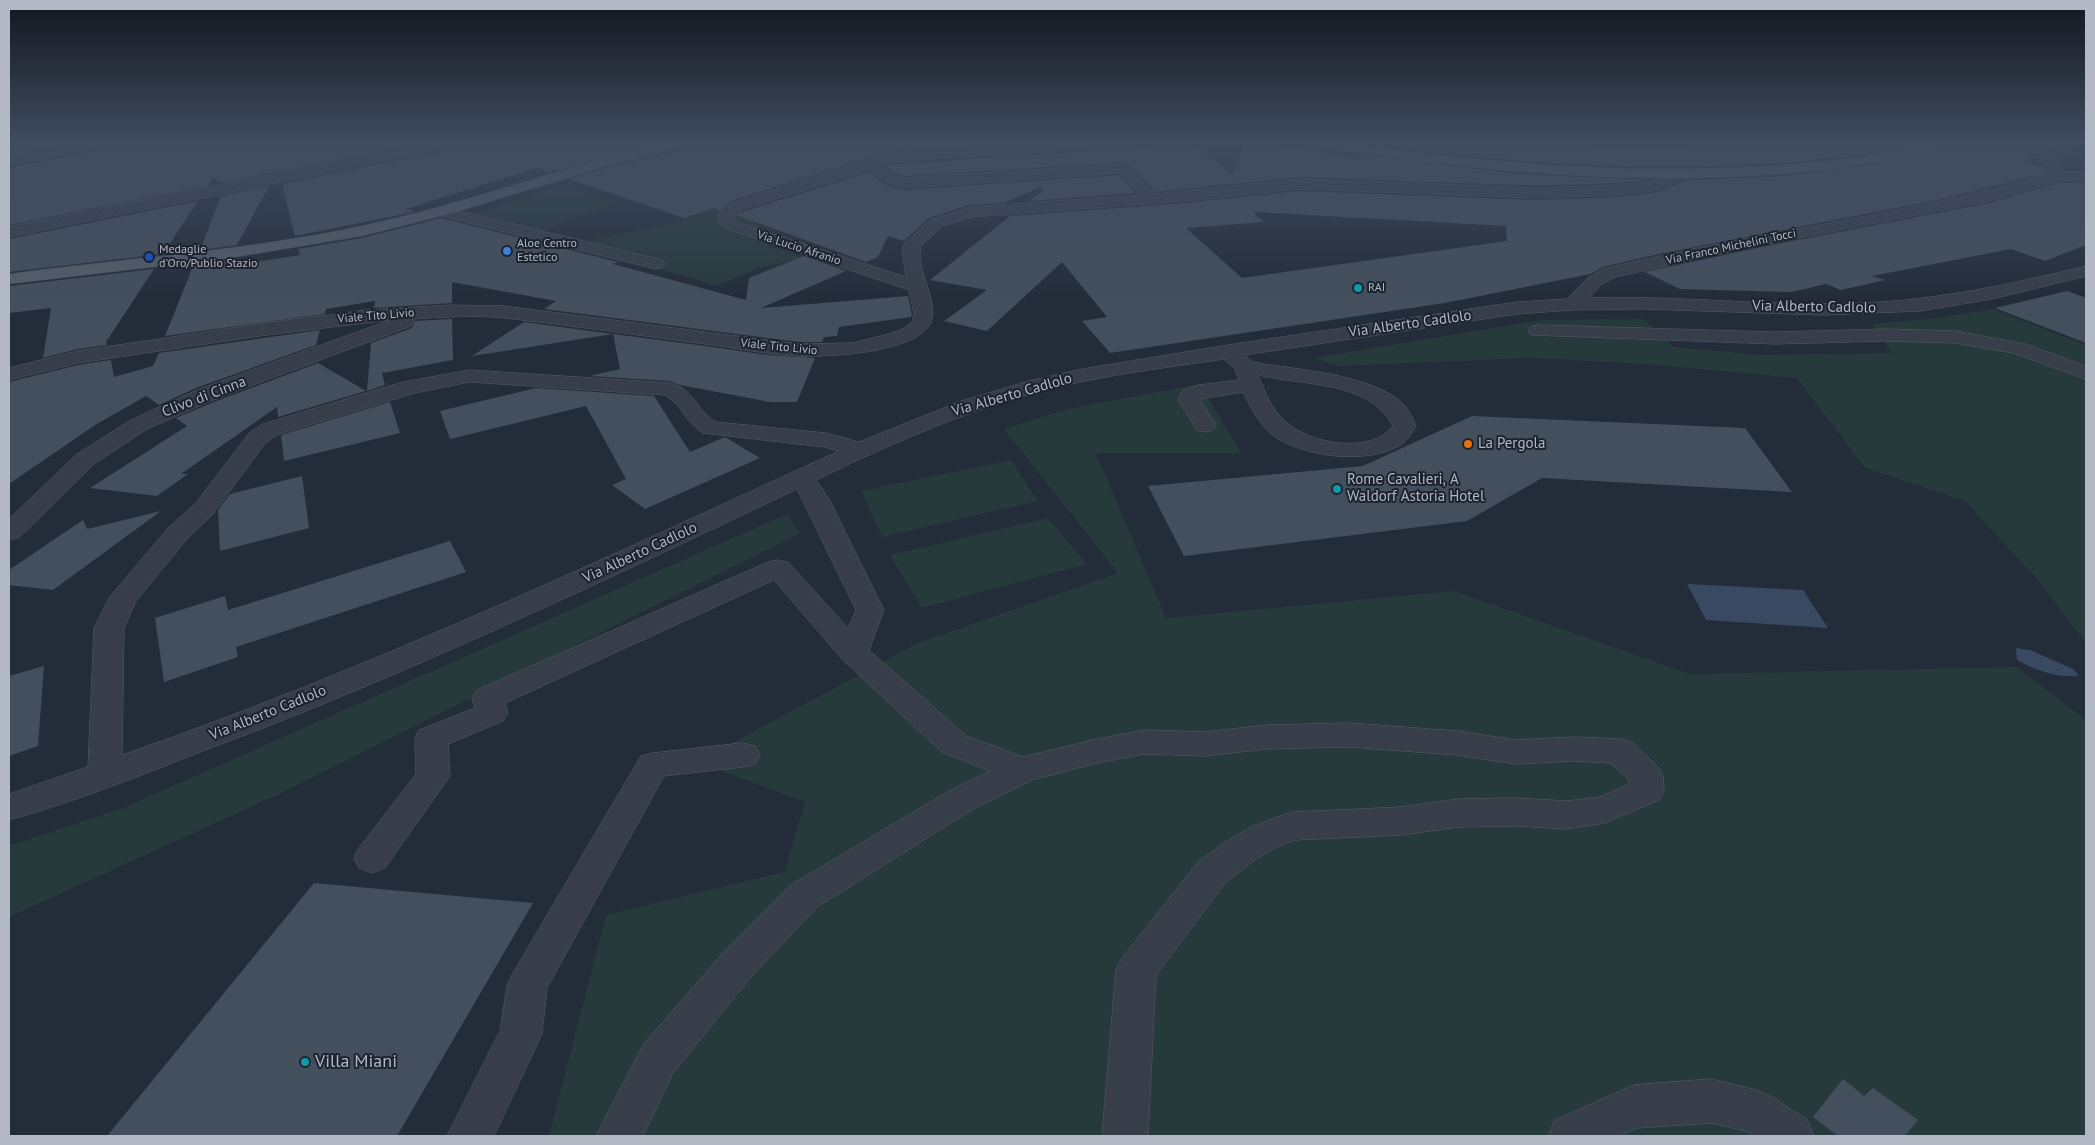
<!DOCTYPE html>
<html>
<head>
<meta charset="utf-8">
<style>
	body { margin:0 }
	#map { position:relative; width:2095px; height:1145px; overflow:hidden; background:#232c39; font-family:"PT Sans",sans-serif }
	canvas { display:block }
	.frame { position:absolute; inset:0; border:10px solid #b2b9c5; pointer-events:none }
</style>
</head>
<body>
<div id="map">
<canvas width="2095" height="1145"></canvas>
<div class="frame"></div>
</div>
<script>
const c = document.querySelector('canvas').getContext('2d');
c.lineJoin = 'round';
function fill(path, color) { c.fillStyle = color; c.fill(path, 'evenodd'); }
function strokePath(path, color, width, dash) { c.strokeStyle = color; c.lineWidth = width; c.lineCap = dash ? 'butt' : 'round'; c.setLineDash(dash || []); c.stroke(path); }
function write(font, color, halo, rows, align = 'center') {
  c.font = font + ' "PT Sans",sans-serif'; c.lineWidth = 4; c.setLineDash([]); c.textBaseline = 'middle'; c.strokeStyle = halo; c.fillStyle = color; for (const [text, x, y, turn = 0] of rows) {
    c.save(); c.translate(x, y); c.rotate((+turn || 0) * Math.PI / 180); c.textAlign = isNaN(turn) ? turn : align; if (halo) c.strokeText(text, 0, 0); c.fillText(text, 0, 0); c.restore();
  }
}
const green = new Path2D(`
	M561,185L616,203L542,231L474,214Z
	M730,198L743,202L736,211L747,214L762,229L782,236L768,246L812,260L786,262L759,268L716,286L648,265L588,240L682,222L683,219L670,215Z
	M1993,309L2086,345V643L2035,577L1965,501L1865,468L1797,378L1645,364L1530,358L1338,366L1313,358L1540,320L1644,319L1674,347L1761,355L1892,353L1872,324L1937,318Z
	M1200,384L1241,453H1096L1166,618L1454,591L1690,674L2017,667L2086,720V1136H549L606,915L784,872L805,802L697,762L918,643L1118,573L1004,429L1067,409Z
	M1011,460L1038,501L882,537L861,491Z
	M787,514L800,533L277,795L9,917V846L123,808Z
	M1048,518L1087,564L922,608L890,555Z`);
const water = new Path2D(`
	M1687,584L1803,590L1828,628L1706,620Z
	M2016,648L2030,650L2073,669L2079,676C2056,678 2038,671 2017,660Z`);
const building = new Path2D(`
	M9,142H79L9,156Z
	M118,142H427L278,172V169L276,172L222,183L212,178L208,186L9,225V168L109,148Z
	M467,142H660L549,173L537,168L406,209L415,211L399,215L295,236L282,184L458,148Z
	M695,142H1039L887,152L731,201L719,210L714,208L684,218L569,179L610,167L691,147Z
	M1183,142H1192L1233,175L1245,142H1263L1357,159L1362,155L1520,174L1651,180L1617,183L1538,186L1299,177L1155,192L1130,164L1124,162L905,176L895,174L886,165L1130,148L1136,144L1137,146Z
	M1376,142H1578L1584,149L1633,148L1737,142H1930L1864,154L1800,162L1723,166L1647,167L1565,164L1484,158L1373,145Z
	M1957,142H2015L2035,158L2021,162L2045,168L2047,173L1938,200L1658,254L1603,267L1590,274L1445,303L1110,353L1082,321L1107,317L1062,262L987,331L944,321L987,290L930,280L1010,216L1184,203L1299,191L1538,200L1617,197L1653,193L1688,180L1784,176L1869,165L1953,147ZM1253,212L1506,226L1507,241L1242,278L1186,228L1264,222Z
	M2040,142H2065L2066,149L2054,152Z
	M871,172L883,184L905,190L1119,175L1135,193L1029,201L1043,190L1041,187L1004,203L969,205L929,218L904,241L888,236L878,257L866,262L736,215L745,211Z
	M2086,182V245L2045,261L2011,249L1872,276L1885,280L1841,290L1826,284L1791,292L1680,289L1645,272L1767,246L1989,203L2057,183Z
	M269,186L237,245L200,250L221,196Z
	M198,201L163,254L9,272V239Z
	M441,218L618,262L613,264L746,300L749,278L804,256L846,271L761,308L908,296L912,314L911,317L839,327L837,336L824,337L822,342H799L544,309L556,301L452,282V303L374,308L375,301L326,309L325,314L165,336L194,264L229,260L226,267L300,255L298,249L362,238Z
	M154,269L106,342L107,345L78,349L43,358L51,308L9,313V286Z
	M2067,291L2086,298V343L1995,308Z
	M452,319L453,360L382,373L385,385L367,391L371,343L412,328L415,321Z
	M524,322L583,330L713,347L767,355L815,358L797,402H770L680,385L670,381L589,376L620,369L613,334L472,356Z
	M320,330L316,345L196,388L159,405L146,396L95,425L9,484V382L78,365L111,360L114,377L153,366L159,353Z
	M318,363L366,391L278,417L277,407L181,474H188L157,496L90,488L187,426L176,418L214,402Z
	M536,388L654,396L690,452L725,437L760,458L645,509L612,485L626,479L586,406L450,439L440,411Z
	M390,402L400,433L284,461L281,435Z
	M1472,416L1745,428L1792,492L1542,478L1467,521L1184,556L1148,486L1363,466Z
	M302,476L309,528L220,551L218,510L230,494Z
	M161,511L53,590L9,585V570L83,520L87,529Z
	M450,541L466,572L236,647L238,657L164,682L155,618L225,596L228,610Z
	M44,666L38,746L9,756V676Z
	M314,883L533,903L397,1136H107Z
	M1843,1079L1864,1096L1873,1088L1918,1120L1905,1136H1838L1813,1117Z`);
const minor = new Path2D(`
	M88,142H116L109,146L9,166V158Z
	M437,142H465L458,146L9,237V227Z
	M1067,142H1137L1130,146L888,162L883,164L894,176L905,178L1124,164L1129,165L1154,194L1299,179L1538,188L1617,185L1650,182L1685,170L1690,171L1692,174L1690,177L1653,191L1617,195L1538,198L1299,189L1184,201L972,217L942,226L921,246C914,269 943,307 929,326C910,353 830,357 800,356C771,355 742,349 713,345C644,336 575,326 506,318C475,315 443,317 412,319L414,322L411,326L213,400L147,429L94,464L29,528L18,538L9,540V519L77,454L131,420L197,390L390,320L266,335L78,363L9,380V368L78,351L266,323L367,310L451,305L504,306L799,344L853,343L885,335L903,329L912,322L914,314L909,290L722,227L717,219L721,209L732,203L888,154ZM871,170L884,182L905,188L1120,173L1139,195L970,207L930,220L904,244L902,249L906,277L739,223L733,219L734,214L744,209Z
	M2017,142C2022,142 2028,141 2033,142C2047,144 2060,160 2063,172H2086V180L2057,181L1989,201L1767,244L1615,277L1601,285L1589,298C1680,295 1771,307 1862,303C1939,300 2012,284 2086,266V276L1992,299L1920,311L1824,315L1644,309L1572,310L1517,314L1244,355L1253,362L1264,364C1302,370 1379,376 1405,406C1410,411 1413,419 1416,426C1412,432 1408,440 1402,444C1370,465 1305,458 1274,436C1260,426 1251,408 1243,392L1200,399L1216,425L1213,430L1205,432L1197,430L1178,400L1183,390L1199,385L1239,380L1234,368L1224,359C1164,368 1104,375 1045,390C965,411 890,444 816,480L829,499L884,610L869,650L966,736L1023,757L1093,740L1144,730L1205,732L1266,725L1349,723L1457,731L1516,740L1573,737L1620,739L1632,742L1658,767L1663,776L1664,791L1659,800L1605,823L1567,829L1516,826L1458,827L1401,835L1295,840L1279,846L1256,859L1225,883L1156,975L1148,1136H1102L1116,970L1122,958L1199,861L1230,839L1253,826L1280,816L1293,812L1401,807L1458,799L1516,798L1567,801L1600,797L1629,784V780L1611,763L1573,761L1516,764L1457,755L1349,747L1266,749L1205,756L1144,754L1093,764L1032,780L973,809L817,907L750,978L673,1073L643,1136H596L643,1045L722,954L791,885L949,791L990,771L942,752L842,659L774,580L505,703L508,713L503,721L448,744L450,776L385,868L372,873L359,868L354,858L359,848L416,774L415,738L419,730L475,708L472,698L477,690L768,562L778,560L788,562L848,628L856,610L797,489C602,582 406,675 203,751C139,776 75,802 9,820V794L88,767L94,628L109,598L169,527L195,504L250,432L263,424L403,382L470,370L670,383C695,389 696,411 716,422L826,433L859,442L961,401L1029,381L1082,369L1228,345L1517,302L1567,299L1589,277L1603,269C1750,233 1902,216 2049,174L2045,163ZM1258,375C1302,386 1369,380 1393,426C1371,455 1309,444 1285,421C1271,409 1265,392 1258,375ZM470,382L665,395C682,404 686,424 703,433L824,447L839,451C603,559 368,670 122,755L124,628L136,601L187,539L213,514L266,442L279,434L415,393Z
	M443,207L662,260L665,264L662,268L656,269L437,215L435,212L437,209Z
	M1538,325L1775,332L1886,329L1955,331L2025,344L2086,366V379L2013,353L1955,343L1886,341L1775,344L1531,335L1528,331L1531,327Z
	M743,743L755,746L760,755L755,764L743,767L664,776L547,988L542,1034L494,1136H447L500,1031L507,986L513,973L641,756L653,753Z
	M1711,1079L1756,1090L1772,1097L1807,1120L1814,1136H1753L1746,1131L1711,1123L1637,1128L1620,1136H1548L1555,1120L1634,1085Z`);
const major = new Path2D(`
	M668,142H693L691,145L610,165L449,214L362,236L230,258L9,284V274C126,258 245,251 361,226C465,204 565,166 668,142Z
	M1309,142C1350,142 1389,150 1429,154C1502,162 1574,168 1647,169C1715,169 1783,167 1851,158C1886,154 1920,142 1955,142L1953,145C1878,166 1803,174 1726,177C1588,182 1452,168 1316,146Z`);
const markers = [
	[507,251,5,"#3f7fe0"],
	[149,257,5,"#1a4fb4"],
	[1358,288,5,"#0f9aa8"],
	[1468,444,5,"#e8710a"],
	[1337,489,5,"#0f9aa8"],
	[305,1062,5,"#0f9aa8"]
];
const farPoinames = [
	["Aloe Centro",517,244],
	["Estetico",517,258],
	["Medaglie",159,250],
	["d'Oro/Publio Stazio",159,264],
	["RAI",1368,288]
];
const farStreetnames = [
	["Via Franco Michelini Tocci",1731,247,-12],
	["Via Lucio Afranio",799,248,18],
	["Viale Tito Livio",376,316,-5],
	["Viale Tito Livio",779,347,6]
];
const streetNames = [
	["Via Alberto Cadlolo",1814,307,1],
	["Via Alberto Cadlolo",1410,324,-8],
	["Via Alberto Cadlolo",1012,395,-16],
	["Clivo di Cinna",204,397,-21],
	["Via Alberto Cadlolo",640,553,-25],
	["Via Alberto Cadlolo",268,713,-22]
];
const poiNames = [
	["La Pergola",1478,444],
	["Rome Cavalieri, A",1347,480],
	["Waldorf Astoria Hotel",1347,497]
];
const nearPoinames = [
	["Villa Miani",315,1062]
];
fill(green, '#26393b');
fill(water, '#394961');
fill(building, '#444f5d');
strokePath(minor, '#555c67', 1);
strokePath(major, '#404752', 1);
fill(minor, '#373e49');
fill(major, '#555d69');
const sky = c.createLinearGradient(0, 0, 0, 302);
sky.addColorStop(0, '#13181f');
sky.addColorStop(0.47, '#3f4b5f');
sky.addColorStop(1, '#3f4b5f00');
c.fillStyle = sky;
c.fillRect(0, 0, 2095, 302);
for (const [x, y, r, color] of markers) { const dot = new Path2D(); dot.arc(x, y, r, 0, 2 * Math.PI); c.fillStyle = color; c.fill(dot); strokePath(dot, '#1c232e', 2); }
write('12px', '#b2b9c5', '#1c232e', farPoinames, 'left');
write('12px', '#b2b9c5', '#1c232e', farStreetnames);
write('15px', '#b2b9c5', '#1c232e', streetNames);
write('15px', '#b2b9c5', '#1c232e', poiNames, 'left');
write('18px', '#b2b9c5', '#1c232e', nearPoinames, 'left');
</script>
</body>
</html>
